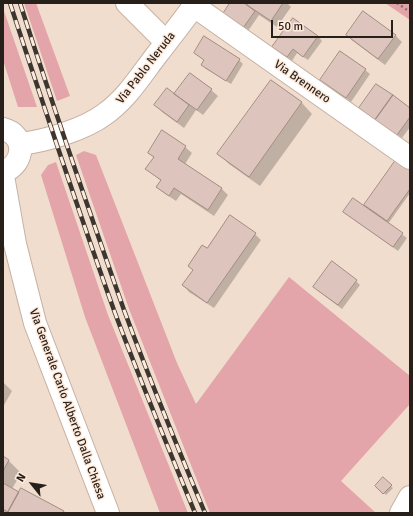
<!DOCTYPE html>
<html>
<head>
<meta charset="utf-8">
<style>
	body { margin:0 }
	#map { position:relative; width:413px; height:516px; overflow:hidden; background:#f1ddce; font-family:Signika,sans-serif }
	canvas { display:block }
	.frame { position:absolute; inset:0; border:4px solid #261f1a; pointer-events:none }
	.north { position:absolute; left:12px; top:464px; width:40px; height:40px; -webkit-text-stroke:3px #feeadb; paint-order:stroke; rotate:300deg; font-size:11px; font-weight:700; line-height:16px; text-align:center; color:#261f1a }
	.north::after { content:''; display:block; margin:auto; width:14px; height:18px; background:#261f1a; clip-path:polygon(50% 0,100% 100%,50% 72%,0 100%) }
	.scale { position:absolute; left:271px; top:20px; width:122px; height:18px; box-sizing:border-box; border:2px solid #261f1a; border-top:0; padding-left:5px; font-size:12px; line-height:14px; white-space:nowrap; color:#261f1a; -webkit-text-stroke:3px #feeadb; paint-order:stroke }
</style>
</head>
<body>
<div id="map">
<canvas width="413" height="516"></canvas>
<div class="frame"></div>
<div class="north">N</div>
<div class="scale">50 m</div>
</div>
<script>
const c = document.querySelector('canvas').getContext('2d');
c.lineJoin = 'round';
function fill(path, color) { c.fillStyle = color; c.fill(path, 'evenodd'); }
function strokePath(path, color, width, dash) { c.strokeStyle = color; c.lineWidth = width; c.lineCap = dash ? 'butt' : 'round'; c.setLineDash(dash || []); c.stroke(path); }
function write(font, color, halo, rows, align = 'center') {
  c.font = font + ' Signika,sans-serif'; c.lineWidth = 3; c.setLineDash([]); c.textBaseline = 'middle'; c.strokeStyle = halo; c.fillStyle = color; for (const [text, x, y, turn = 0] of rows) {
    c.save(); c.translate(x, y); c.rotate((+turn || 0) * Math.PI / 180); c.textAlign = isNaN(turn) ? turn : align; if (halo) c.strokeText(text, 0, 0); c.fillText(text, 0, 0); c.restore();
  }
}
const green = new Path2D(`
	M24,3H36L70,96L57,101Z
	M385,3H410V20Z
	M3,8L37,107H18L3,60Z
	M84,151L96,155L177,363L196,404L289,277L410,376V404L341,481L376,513H210L129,309L76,155Z
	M56,162L108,315L188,513H160L85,317L41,175L48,165Z`);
const shadow = new Path2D(`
	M232,3H242L248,7L250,3H287L291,7L277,27L259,15L246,34Z
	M347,35H395L402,42L385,65L353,41Z
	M318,36L322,41L308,60L297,53L292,61L273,46Z
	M195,53L239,60L243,64L231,84L206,69L202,65L205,61Z
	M365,70L370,74L351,102L321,80Z
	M271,81L302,103L312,114L260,186L229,164L219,154Z
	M211,90L218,96L203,115L196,110L184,128L162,112L156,105Z
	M360,108L410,109V127L402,138Z
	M185,147L192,153L185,164L222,189L228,195L214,216L181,194L176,201L164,193L157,187L161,181L147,169L154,158L149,152Z
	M410,167V193L388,224L407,238L398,251L349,216L368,209H369L366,205Z
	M255,234L261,240L214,308L189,292L183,285L193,270L189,266L208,249Z
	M356,281L360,285L342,309L318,291Z
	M3,382L12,391L3,407Z
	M3,457L9,461L21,473L12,489L20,493L22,489L65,513H3Z
	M383,479L393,488L386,495L376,486Z`);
const building = new Path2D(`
	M230,3H244L255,11L241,31L221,17Z
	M249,3H283L271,21L247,5Z
	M363,11L396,35L378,59L346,35Z
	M293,18L318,36L303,57L293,49L287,57L272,47Z
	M204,36L240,59L226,81L201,65L204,60L194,53Z
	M340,51L366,69L346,98L320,80Z
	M190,73L212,89L197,110L174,94Z
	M271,80L302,102L249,177L217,154Z
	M376,84L393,95L375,120L359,108Z
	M167,88L189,105L177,122L154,105Z
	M393,95L410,108V117L397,135L375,120Z
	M162,130L186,146L178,159L222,188L208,210L174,188L169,196L156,187L161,180L145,169L154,157L148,153Z
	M398,157L410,166V189L387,221L364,205Z
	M353,198L403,233L393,247L343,212Z
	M230,215L256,233L207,303L182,285L193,270L188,266L202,245L207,248Z
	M332,261L357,280L338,305L313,287Z
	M3,456L9,460L3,471Z
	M383,477L392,485L383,494L375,486Z
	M3,483L19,492L8,512L3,509Z
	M21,488L64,511L63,513H11L8,512Z`);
const path = new Path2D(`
	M397,3L410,12`);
const minor = new Path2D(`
	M127,3L166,42
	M194,6L410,158
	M3,129C27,135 25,164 3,172
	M20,144C45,141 84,130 105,114C126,99 140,77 155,57C169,39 183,21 196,3
	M3,176L15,244L35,323L108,513
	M401,513L410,497`);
const rail = new Path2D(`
	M10,3C44,107 78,210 115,313C140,380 168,447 195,513
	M20,3C53,106 88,208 124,310C149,378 177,446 205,513`);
const streetNames = [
	["Via Pablo Neruda",146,68,-52],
	["Via Brennero",302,82,35],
	["Via Generale Carlo Alberto Dalla Chiesa",67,404,70]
];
fill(green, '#e3a5aa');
fill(shadow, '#0003');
fill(building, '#ddc5be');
strokePath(building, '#a28b84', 1);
strokePath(minor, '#c5b1a3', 24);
strokePath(path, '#82756c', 2.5, [2, 3]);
strokePath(minor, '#fff', 22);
strokePath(rail, '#3d352f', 4.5);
strokePath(rail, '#feeadb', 3, [9]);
write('12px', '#261f1a', '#feeadb', streetNames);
</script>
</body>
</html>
